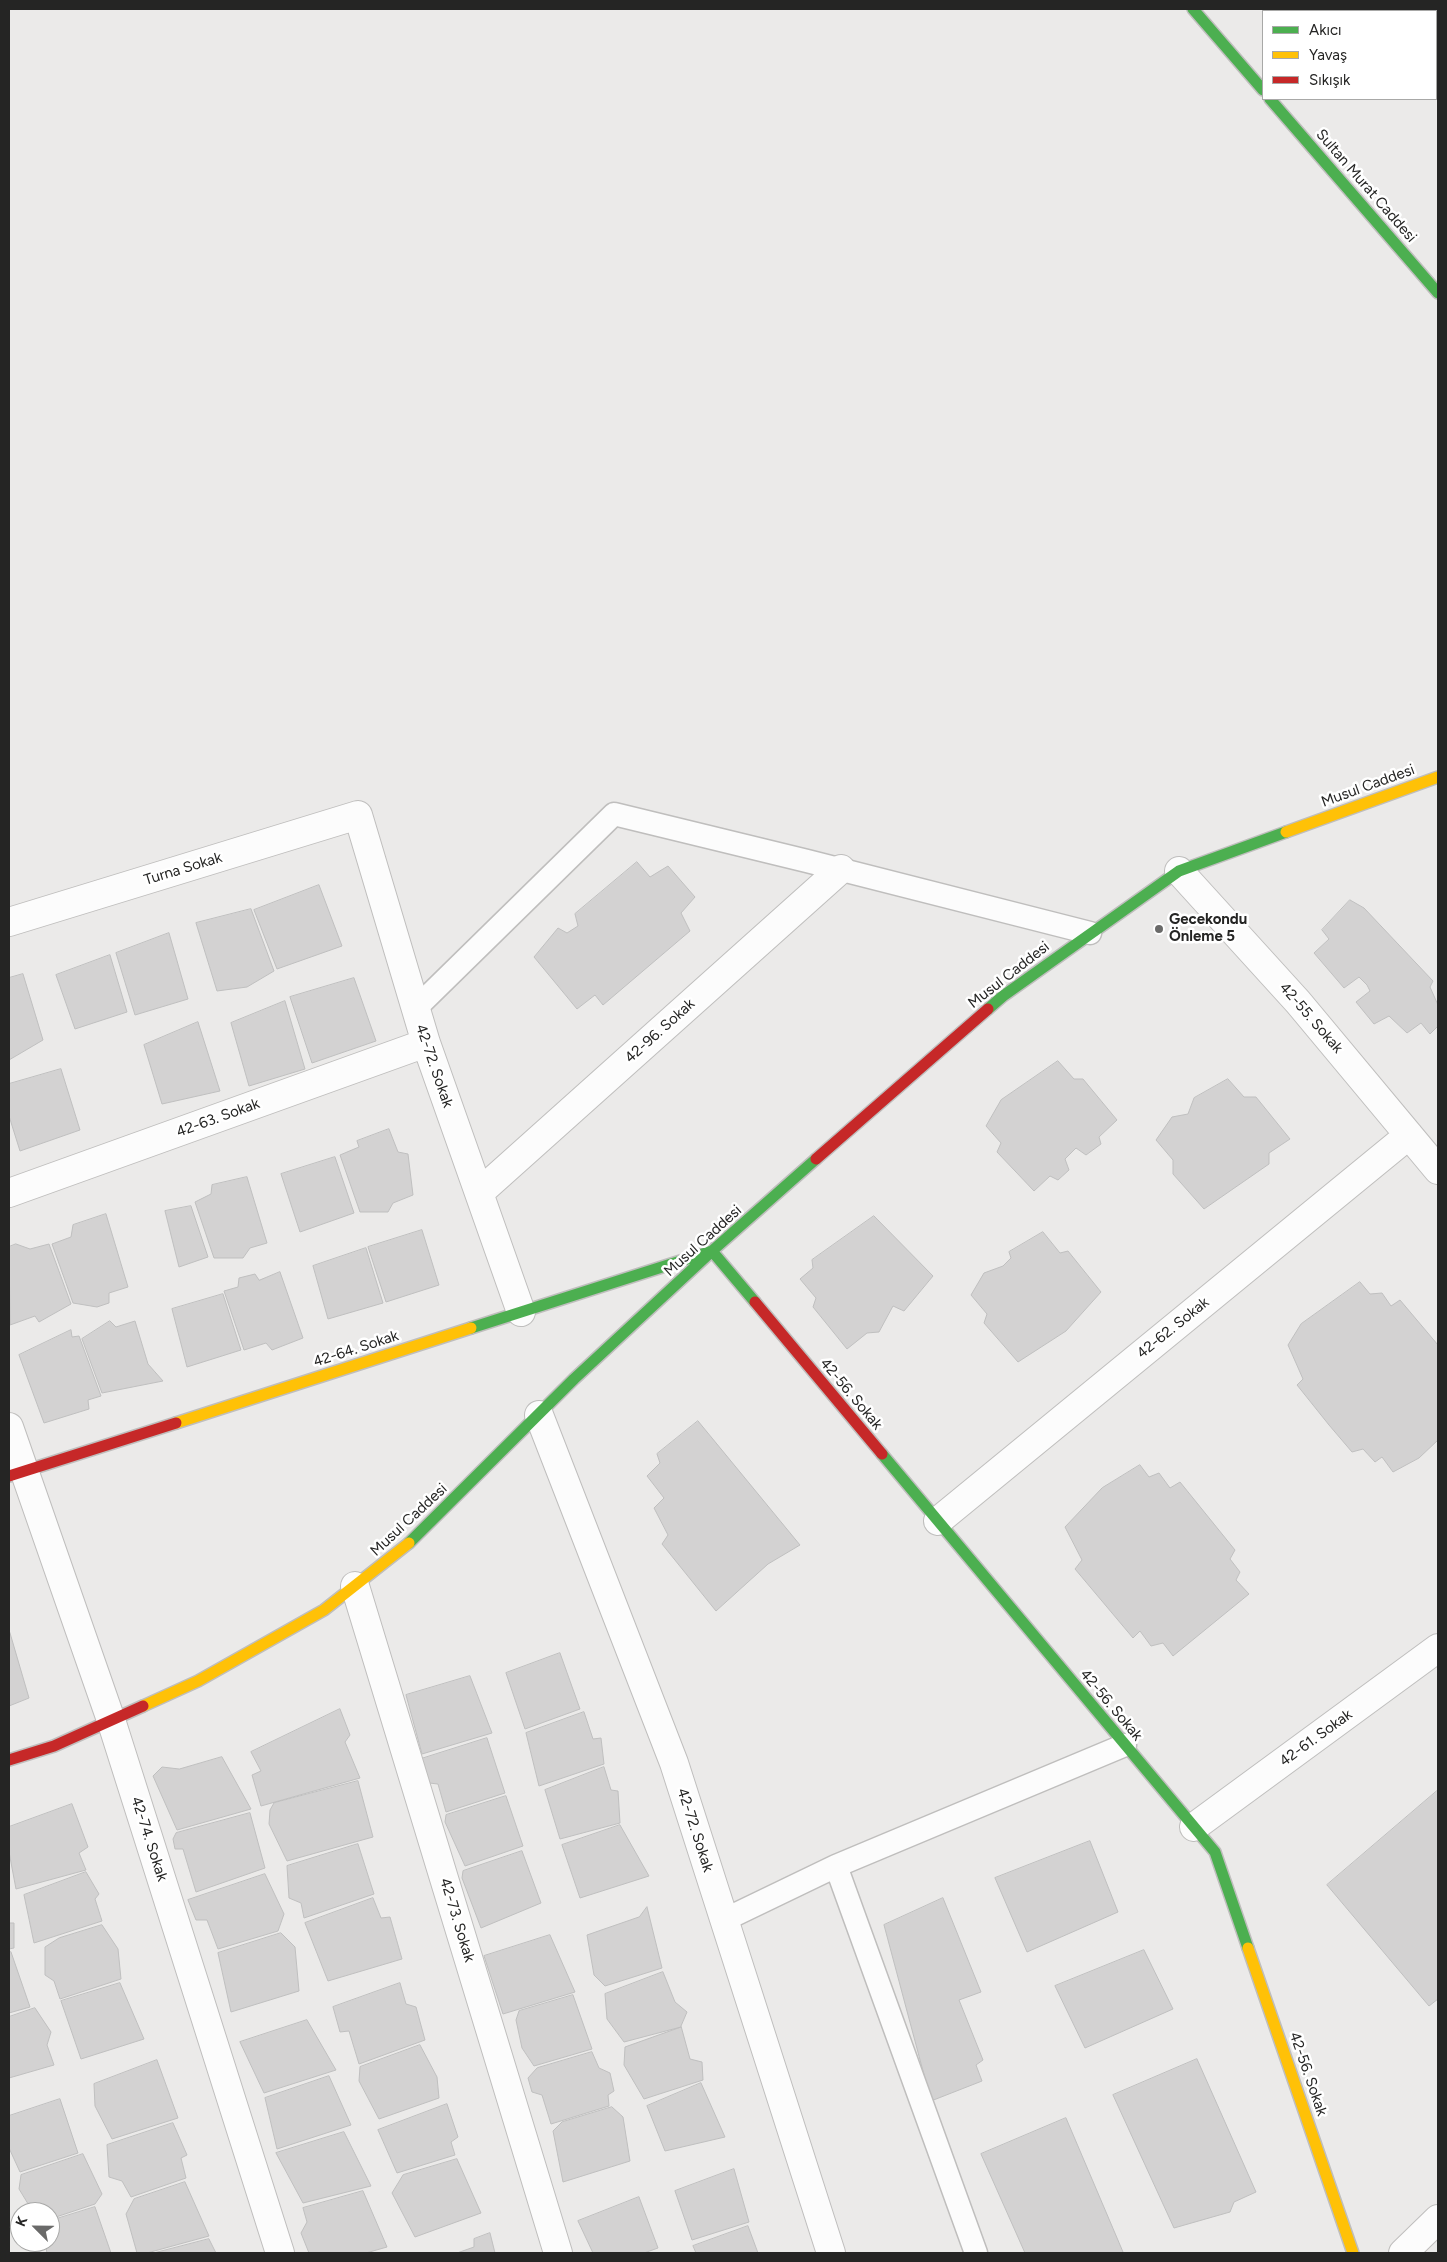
<!DOCTYPE html>
<html>
<head>
<meta charset="utf-8">
<style>
	body { margin:0 }
	#map { position:relative; width:1447px; height:2262px; overflow:hidden; background:#ebeae9; font-family:Figtree,sans-serif }
	canvas { display:block }
	.frame { position:absolute; inset:0; border:10px solid #252524; pointer-events:none }
	.legend { position:absolute; left:1262px; top:10px; width:175px; height:90px; box-sizing:border-box; background:#fff; border:1px solid #a8a8a7; margin:0; padding:6px 9px; list-style:none; font-size:15px; color:#252524 }
	.legend li { display:flex; align-items:center; gap:10px; height:25px }
	.legend b { width:25px; border:1px solid #a8a8a7 }
	.north { position:absolute; left:10px; top:2202px; width:50px; height:50px; box-sizing:border-box; background:#fff; border:1px solid #a8a8a7; border-radius:50%; rotate:293deg; font-size:14px; font-weight:700; line-height:20px; text-align:center; color:#252524 }
	.north::after { content:''; display:block; margin:auto; width:18px; height:22px; background:#6a6a69; clip-path:polygon(50% 0,100% 100%,50% 72%,0 100%) }
</style>
</head>
<body>
<div id="map">
<canvas width="1447" height="2262"></canvas>
<div class="frame"></div>
<ul class="legend">
<li><b style="height:6px;background:#4caf50"></b>Akıcı</li>
<li><b style="height:6px;background:#ffc107"></b>Yavaş</li>
<li><b style="height:6px;background:#c62828"></b>Sıkışık</li>
</ul>
<div class="north">K</div>
</div>
<script>
const c = document.querySelector('canvas').getContext('2d');
c.lineJoin = 'round';
function fill(path, color) { c.fillStyle = color; c.fill(path, 'evenodd'); }
function strokePath(path, color, width, dash) { c.strokeStyle = color; c.lineWidth = width; c.lineCap = dash ? 'butt' : 'round'; c.setLineDash(dash || []); c.stroke(path); }
function write(font, color, halo, rows, align = 'center') {
  c.font = font + ' Figtree,sans-serif'; c.lineWidth = 5; c.setLineDash([]); c.textBaseline = 'middle'; c.strokeStyle = halo; c.fillStyle = color; for (const [text, x, y, turn = 0] of rows) {
    c.save(); c.translate(x, y); c.rotate((+turn || 0) * Math.PI / 180); c.textAlign = isNaN(turn) ? turn : align; if (halo) c.strokeText(text, 0, 0); c.fillText(text, 0, 0); c.restore();
  }
}
const building = new Path2D(`
	M637,862L650,877L668,866L695,897L681,913L690,931L603,1005L595,995L577,1009L534,957L558,928L567,933L578,926L575,914Z
	M319,885L342,946L277,969L254,910Z
	M1350,900L1364,908L1433,981L1430,987L1438,1005V1026L1430,1034L1421,1023L1407,1033L1389,1016L1374,1024L1356,1002L1370,991L1367,985L1359,977L1344,988L1314,953L1329,939L1322,930Z
	M251,909L274,971L247,987L217,991L196,923Z
	M169,933L188,999L135,1015L116,953Z
	M110,955L127,1012L75,1029L56,975Z
	M23,974L43,1040L9,1060V978Z
	M354,978L376,1041L312,1063L290,997Z
	M285,1001L305,1069L249,1086L231,1023Z
	M198,1022L220,1091L162,1104L144,1045Z
	M1058,1061L1074,1079H1083L1117,1120L1099,1137L1101,1144L1086,1155L1076,1148L1065,1159L1069,1170L1058,1180L1050,1176L1034,1191L997,1152L1001,1143L986,1126L1001,1100Z
	M61,1069L80,1130L20,1151L9,1116V1084Z
	M1228,1079L1244,1097H1256L1290,1139L1269,1153V1164L1204,1209L1173,1174V1160L1156,1140L1172,1117L1188,1114L1194,1098Z
	M389,1129L398,1152L408,1154L413,1195L393,1203L388,1212H360L340,1155L359,1147L357,1141Z
	M335,1157L354,1213L300,1232L281,1174Z
	M247,1177L267,1243L250,1248L243,1258H214L195,1202L211,1194L212,1185Z
	M191,1206L208,1257L179,1267L165,1211Z
	M106,1214L128,1287L109,1293V1303L97,1307L73,1303L52,1244L71,1237L73,1225Z
	M874,1216L933,1276L904,1311L893,1306L879,1332L867,1333L847,1349L813,1307L816,1298L800,1279L813,1268L812,1260Z
	M422,1230L439,1285L386,1302L368,1247Z
	M1043,1232L1060,1253L1068,1251L1101,1292L1066,1331L1018,1362L984,1323L987,1314L971,1295L984,1273L1003,1266L1011,1258L1009,1252Z
	M16,1244L30,1249L49,1244L71,1304L39,1322L35,1316L10,1325L9,1247Z
	M366,1248L383,1303L328,1319L313,1266Z
	M280,1272L303,1338L272,1350L266,1343L244,1350L224,1291L238,1287L239,1278L255,1274L259,1280Z
	M1360,1282L1370,1294L1382,1293L1391,1306L1400,1300L1438,1345V1440L1419,1458L1393,1472L1382,1457L1375,1462L1363,1449L1352,1452L1329,1425L1297,1385L1303,1379L1288,1345L1301,1324Z
	M223,1294L241,1350L187,1367L172,1309Z
	M110,1321L116,1327L135,1321L148,1364L163,1381L102,1393L82,1339Z
	M71,1330L72,1337L79,1336L101,1396L88,1400L89,1409L44,1423L19,1355Z
	M698,1421L800,1545L768,1564L716,1611L662,1544L668,1535L654,1508L664,1498L647,1476L660,1463L657,1454Z
	M1140,1465L1149,1477L1159,1473L1170,1488L1180,1482L1235,1550L1230,1559L1240,1572L1236,1580L1249,1594L1173,1656L1163,1643L1151,1646L1140,1631L1133,1638L1075,1569L1082,1560L1065,1527L1102,1488Z
	M10,1633L29,1698L9,1706V1634Z
	M560,1653L580,1709L525,1729L506,1673Z
	M470,1676L492,1733L422,1754L406,1695Z
	M340,1709L350,1735L345,1742L360,1778L261,1806L252,1775L261,1771L251,1752Z
	M584,1712L593,1739L601,1738L604,1764L539,1786L526,1733Z
	M487,1738L505,1793L446,1812L438,1784L429,1783L421,1759Z
	M222,1757L251,1809L177,1830L153,1776L162,1767L179,1769Z
	M604,1767L611,1790L618,1791L620,1823L560,1839L545,1790Z
	M358,1781L373,1837L287,1861L269,1824L270,1810L274,1803Z
	M1438,1790V1999L1429,2006L1327,1885Z
	M506,1796L523,1846L465,1866L445,1822L446,1815Z
	M72,1804L88,1847L79,1853L86,1870L16,1889L9,1852V1827Z
	M250,1813L265,1868L196,1892L183,1849H175L173,1839L176,1833Z
	M620,1825L649,1876L580,1898L562,1845Z
	M1090,1841L1118,1912L1027,1952L995,1878Z
	M358,1844L374,1894L304,1918L301,1903L289,1898L287,1866Z
	M522,1851L541,1903L481,1928L462,1878L463,1871Z
	M86,1872L99,1894L95,1899L102,1921L34,1943L24,1895Z
	M265,1874L284,1914L278,1931L218,1949L207,1920H196L188,1900Z
	M373,1898L381,1918L390,1917L402,1959L328,1981L305,1923Z
	M943,1898L981,1992L959,2000L983,2060L976,2065L982,2081L931,2101L884,1925Z
	M647,1907L662,1968L605,1986L594,1975L587,1935L639,1917Z
	M9,1923H14V1948L9,1949Z
	M102,1925L118,1949L121,1979L60,1999L54,1981L45,1975V1947L59,1938Z
	M281,1933L295,1947L299,1991L231,2012L218,1953Z
	M550,1935L575,1992L503,2014L484,1956Z
	M1144,1950L1173,2009L1085,2048L1055,1986Z
	M11,1952L30,2007L9,2013V1953Z
	M663,1972L675,2002L687,2012L681,2026L690,2059L702,2062L703,2080L644,2099L624,2065L625,2047L681,2027L624,2042L607,2019L605,1994Z
	M120,1983L144,2039L81,2059L61,2001Z
	M400,1983L406,2004L416,2007L425,2040L359,2064L349,2031L340,2032L333,2007Z
	M573,1995L592,2049L534,2066L522,2048L516,2020L519,2011Z
	M35,2008L51,2032L47,2045L54,2065L9,2078V2017Z
	M307,2020L336,2070L264,2093L240,2042Z
	M420,2045L437,2077L439,2098L379,2119L359,2081L360,2067Z
	M592,2052L599,2068L610,2073L614,2091L608,2095L609,2106L551,2124L542,2095L532,2092L528,2078L537,2068Z
	M1197,2059L1256,2192L1234,2202L1230,2212L1174,2228L1113,2095Z
	M157,2060L178,2118L112,2139L95,2106L94,2084Z
	M329,2076L351,2125L277,2149L265,2098Z
	M701,2083L725,2137L665,2151L647,2106Z
	M60,2099L78,2153L20,2172L9,2148V2116Z
	M447,2104L458,2137L451,2142L455,2155L397,2173L378,2130Z
	M612,2107L623,2117L630,2161L563,2182L553,2131L562,2122Z
	M1066,2118L1123,2252L1121,2253H1025L981,2154Z
	M173,2123L187,2155L181,2158L186,2178L131,2197L122,2181L109,2177L107,2145Z
	M344,2132L371,2186L303,2203L276,2153Z
	M83,2154L102,2194L95,2204L50,2219V2212H33L19,2189L21,2175Z
	M457,2159L481,2213L415,2237L392,2193L403,2175Z
	M734,2169L749,2222L692,2240L675,2191Z
	M185,2182L209,2236L147,2253H137L126,2214L134,2199Z
	M363,2191L387,2247L366,2253H309L301,2233L307,2222L303,2208Z
	M639,2197L658,2248L644,2253H593L578,2221Z
	M95,2207L111,2253H47L46,2248L38,2242H50V2221Z
	M748,2226L758,2253H696L693,2246Z
	M490,2233L495,2253H457L474,2247V2239Z
	M209,2239L216,2253H154Z`);
const lane = new Path2D(`
	M415,1009L614,814L807,861L1090,933
	M836,1866L976,2253
	M724,1920L836,1866L1125,1745`);
const street = new Path2D(`
	M1179,871L1298,1002L1438,1170
	M9,922L358,815L426,1043L521,1312
	M9,1193L426,1043
	M479,1193L841,869
	M539,1415L674,1763L831,2253
	M9,1427L111,1720L280,2253
	M938,1521L1409,1135
	M355,1586L558,2253
	M1194,1827L1438,1648
	M1403,2253L1438,2219`);
const fast = new Path2D(`
	M1193,9L1263,90
	M1270,99L1438,293
	M988,1009L1003,996L1179,871L1286,832
	M471,1328L712,1251L755,1302
	M882,1454L1215,1852L1248,1948
	M409,1543L574,1379L712,1251L816,1159`);
const slow = new Path2D(`
	M1286,832L1438,777
	M176,1423L471,1328
	M143,1706L198,1681L324,1610L409,1543
	M1248,1948L1353,2253`);
const jam = new Path2D(`
	M816,1159L988,1009
	M755,1302L882,1454
	M9,1476L176,1423
	M9,1760L54,1746L143,1706`);
const markers = [
	[1159,929,5,"#6a6a69"]
];
const streetNames = [
	["Sultan Murat Caddesi",1366,186,49],
	["Musul Caddesi",1368,786,-20],
	["Turna Sokak",183,869,-17],
	["Musul Caddesi",1009,975,-38],
	["42-55. Sokak",1311,1018,49],
	["42-96. Sokak",660,1031,-42],
	["42-72. Sokak",434,1066,71],
	["42-63. Sokak",218,1118,-20],
	["Musul Caddesi",703,1241,-42],
	["42-62. Sokak",1173,1328,-39],
	["42-64. Sokak",356,1349,-18],
	["42-56. Sokak",851,1394,50],
	["Musul Caddesi",409,1520,-43],
	["42-56. Sokak",1111,1705,50],
	["42-61. Sokak",1316,1738,-36],
	["42-72. Sokak",695,1830,72],
	["42-74. Sokak",149,1839,72],
	["42-73. Sokak",457,1920,73],
	["42-56. Sokak",1308,2074,71]
];
const poiNames = [
	["Gecekondu",1169,920],
	["Önleme 5",1169,937]
];
fill(building, '#d3d2d2');
strokePath(building, '#bfbfbf', 1);
strokePath(lane, '#bfbebd', 25);
strokePath(street, '#bfbebd', 30);
strokePath(fast, '#bfbebd', 14);
strokePath(slow, '#bfbebd', 14);
strokePath(jam, '#bfbebd', 14);
strokePath(lane, '#fcfcfc', 22);
strokePath(street, '#fcfcfc', 28);
strokePath(fast, '#4caf50', 11);
strokePath(slow, '#ffc107', 11);
strokePath(jam, '#c62828', 11);
for (const [x, y, r, color] of markers) { const dot = new Path2D(); dot.arc(x, y, r, 0, 2 * Math.PI); c.fillStyle = color; c.fill(dot); strokePath(dot, '#fff', 2); }
write('15px', '#252524', '#fff', streetNames);
write('bold 15px', '#252524', '#fff', poiNames, 'left');
</script>
</body>
</html>
